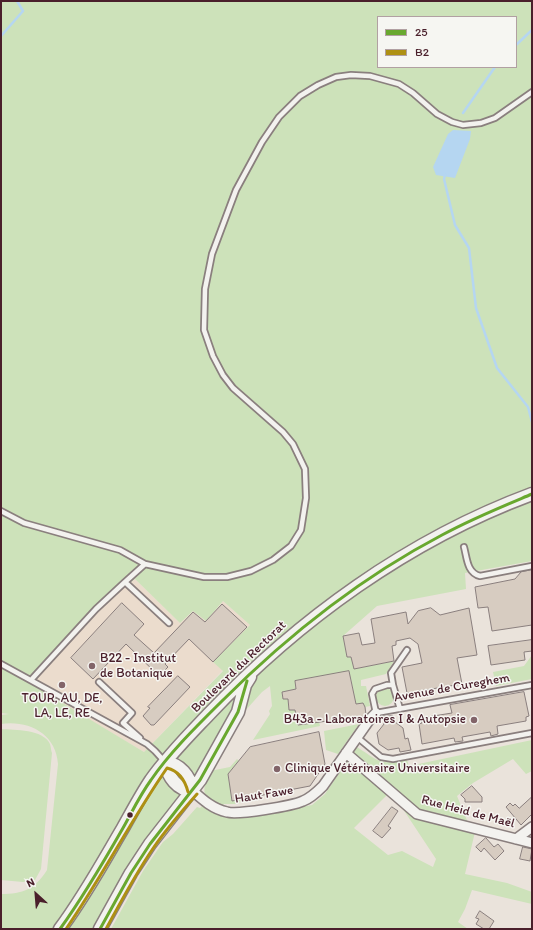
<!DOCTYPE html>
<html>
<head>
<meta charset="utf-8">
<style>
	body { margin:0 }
	#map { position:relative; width:533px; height:930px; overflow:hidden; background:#eae3db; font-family:Itim,sans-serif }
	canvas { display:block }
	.frame { position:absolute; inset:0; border:2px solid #4a1f2b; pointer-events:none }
	.legend { position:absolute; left:377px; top:16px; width:140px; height:52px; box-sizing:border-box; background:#f6f6f2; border:1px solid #b1a0a2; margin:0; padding:5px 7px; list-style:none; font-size:12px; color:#4a1f2b }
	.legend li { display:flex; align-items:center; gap:8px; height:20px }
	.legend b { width:20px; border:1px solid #b1a0a2 }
	.north { position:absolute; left:16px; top:874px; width:40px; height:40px; -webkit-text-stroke:3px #f6f6f2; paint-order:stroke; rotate:334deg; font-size:11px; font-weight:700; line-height:16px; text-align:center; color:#4a1f2b }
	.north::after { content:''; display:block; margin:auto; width:14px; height:18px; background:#4a1f2b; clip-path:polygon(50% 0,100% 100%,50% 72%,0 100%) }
</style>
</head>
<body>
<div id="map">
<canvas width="533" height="930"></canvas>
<div class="frame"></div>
<ul class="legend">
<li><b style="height:5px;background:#69a82f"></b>25</li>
<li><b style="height:5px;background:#ae9013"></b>B2</li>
</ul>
<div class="north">N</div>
</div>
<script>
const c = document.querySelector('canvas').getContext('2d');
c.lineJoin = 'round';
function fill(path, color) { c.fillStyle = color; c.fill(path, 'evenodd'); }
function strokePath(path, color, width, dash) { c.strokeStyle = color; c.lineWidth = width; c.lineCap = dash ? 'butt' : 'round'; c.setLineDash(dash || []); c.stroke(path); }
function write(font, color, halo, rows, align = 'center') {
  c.font = font + ' Itim,sans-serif'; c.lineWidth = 3; c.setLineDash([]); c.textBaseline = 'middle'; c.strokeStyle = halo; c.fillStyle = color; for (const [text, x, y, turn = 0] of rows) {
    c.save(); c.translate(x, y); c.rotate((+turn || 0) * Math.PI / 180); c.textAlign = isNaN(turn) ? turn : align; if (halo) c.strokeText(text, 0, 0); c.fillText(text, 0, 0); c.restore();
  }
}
const built = new Path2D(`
	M135,579L180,623L193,611L206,621L223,601L250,625L213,662L223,670L144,752L26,682L105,601Z`);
const green = new Path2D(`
	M1,1H532V561L465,573L466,589L377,606L343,636L347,657H351L354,669L394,661L386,674L361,680V686H366L370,706L365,707L362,703L356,706L351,679L349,678L347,672L295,681L296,689L282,692L283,699H288L289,710L298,709L299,716L296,717L298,725L319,722L320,726L253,740L270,714L269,711L272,706L270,686L262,692L245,711L100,929H1V894C23,894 35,889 47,870L58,764C56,734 29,720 1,724V715L9,714L1,713ZM378,17H516V67H378ZM135,579L180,623L193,611L206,621L223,601L250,625L213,662L223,671L144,752L26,681L105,601Z
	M532,655V679L496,686L493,672L524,666Z
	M376 697a9 9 0 1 1 18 0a9 9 0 1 1-18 0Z
	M359,724L338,754L326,750L324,731Z
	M1,729C15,730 43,729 50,744C51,747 51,751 52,753L41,869L35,880L23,882L1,880Z
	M532,740V771L526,774L513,759L473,783L457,796L471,830L475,832L465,874L507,883L532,892V904L472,890L465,909L458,922L468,929H111L143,871L163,842L173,834L197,807L200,808L202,806L213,813L221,815L260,814L312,805L325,794L357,747C380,762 379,765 407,760L409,766ZM391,791L436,859L433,867L402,851L388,855L354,828Z
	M237,759L239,761L228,774L232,800L241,799V801L238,804H224L221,807L205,795C203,786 206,780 210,771L230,767Z`);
const water = new Path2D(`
	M453,130L471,131L470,139L455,178L436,175L433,167L448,134Z`);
const stream = new Path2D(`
	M1,36L23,11L17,1
	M516,45L532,30
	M463,113L495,67
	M445,175L444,179L455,225L469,248L476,308L497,368L528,407L532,422`);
const building = new Path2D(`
	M532,570V625L492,631L488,607L478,608L475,587L515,579L521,572Z
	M122,603L144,624L134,635L154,653L193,612L205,622L222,604L247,627L213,662L189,639L165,664L168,667L159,676L126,644L93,679L71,658Z
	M431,608L440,615L469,608L477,655L457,658L462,684L407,693L402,667L422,663L418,644L410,638L396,641V645L392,646L394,661L354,669L351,657H347L343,636L359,633L362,645L375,643L371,619L406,612L408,624L418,611Z
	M532,640V651L524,652L525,660L491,665L488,646Z
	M349,671L356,704L363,703L365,707L366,715L362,717V719L336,723L335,720L298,725L295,710H289L288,699H283L282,692L296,689L295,681Z
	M178,676L190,687L154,725H151L143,716L150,708L148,707Z
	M524,692L529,716L526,717V721L497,726L498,734L491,736L490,732L462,737L463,741L455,742L454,738L422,744L419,724L422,723L421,718L452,713L450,705Z
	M393,716L395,722L403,728L405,739L408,738L411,750L400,752L399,748L388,750L379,744L377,733L384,724L383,717Z
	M319,732L325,764L310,786L232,801L228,774L250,747Z
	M472,786L482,797V802H465V799L461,795Z
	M532,797V814L521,825L506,807L510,803L513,806L515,804L519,808Z
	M392,807L398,811L388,826L391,828L382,838L373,831Z
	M486,838L494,847L498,844L504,851L495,860L484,848L481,852L476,847Z
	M523,847L532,849L530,861L520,859Z
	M480,911L494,921L489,929H484L476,924L479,919L476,918Z`);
const lane = new Path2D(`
	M1,511L24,523L120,550L145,564
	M464,547C467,558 467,573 480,576L532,566
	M125,582L145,564L204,577H227L251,571L273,560L291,546L301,530L306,498L305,469L293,444L283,432L233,388L223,375L213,356L204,330L205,289L212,254L236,190L262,142L279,117L300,96L318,85L336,77L351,75L370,76L399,84L413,93L437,114L452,122L463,125L481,123L495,118L532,92
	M1,664L147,744L155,751L165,762
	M31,680L96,609L125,582L169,623
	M99,682L132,713L123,723L140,738
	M393,685L391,673L407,650
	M400,709L393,685H387L375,689L372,694L376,713L532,685
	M357,737L381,757L393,759L532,733`);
const street = new Path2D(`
	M346,753L417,814L532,843
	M193,791C203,800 213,809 227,812C238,815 292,806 303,801C311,798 317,792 323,786L370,719L376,713
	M516,839L532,827`);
const secondary = new Path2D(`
	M165,762C168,777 177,790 193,791
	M165,762C180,764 190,776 193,791
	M60,929C84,897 103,862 123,828C132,812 141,795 151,780C168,756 188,736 208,715C298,620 408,540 532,494
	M100,929L131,873L150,844L200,780L238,712L245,685L250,677`);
const bus1 = new Path2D(`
	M60,929C83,897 103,863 123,828C132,812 140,795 151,780C171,751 197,726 222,701C287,636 360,578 442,535C471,519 501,507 532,494
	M100,929L131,873L150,844L200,780L238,712L247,681`);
const bus2 = new Path2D(`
	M66,929C102,877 131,820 167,768C179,771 185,780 188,792
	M106,929C121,901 136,873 154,847C167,828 182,811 197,794`);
const markers = [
	[92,666,4,"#826469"],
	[62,685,4,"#826469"],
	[474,720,4,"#826469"],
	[277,769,4,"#826469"],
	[130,815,3.5,"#4a1f2b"]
];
const poiNames = [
	["B22 - Institut",100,659],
	["de Botanique",100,674],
	["TOUR, AU, DE,",62,699,"center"],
	["LA, LE, RE",62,714,"center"],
	["B43a - Laboratoires I & Autopsie",466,720,"right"],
	["Clinique Vétérinaire Universitaire",285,769]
];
const streetNames = [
	["Boulevard du Rectorat",239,667,-44],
	["Avenue de Cureghem",452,688,-10],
	["Haut Fawe",264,795,-9],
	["Rue Heid de Maël",468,812,15]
];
fill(built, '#ebdccd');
fill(green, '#cde2ba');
fill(water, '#b5d6f1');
strokePath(stream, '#b5d6f1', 2.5);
fill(building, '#d7ccc1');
strokePath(building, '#8a7f7e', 1);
strokePath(lane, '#8a7f7e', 8);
strokePath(street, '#8a7f7e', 12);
strokePath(secondary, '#8a7f7e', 15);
strokePath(lane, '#f3f2ef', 4.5);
strokePath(street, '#f3f2ef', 9);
strokePath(secondary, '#f3f2ef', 12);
strokePath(bus1, '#69a82f', 3);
strokePath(bus2, '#ae9013', 3);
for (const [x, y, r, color] of markers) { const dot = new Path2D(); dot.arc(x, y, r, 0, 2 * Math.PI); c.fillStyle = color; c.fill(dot); strokePath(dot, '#f6f6f2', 1.5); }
write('13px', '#4a1f2b', '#f6f6f2', poiNames, 'left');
write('13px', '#4a1f2b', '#f6f6f2', streetNames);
</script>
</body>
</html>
